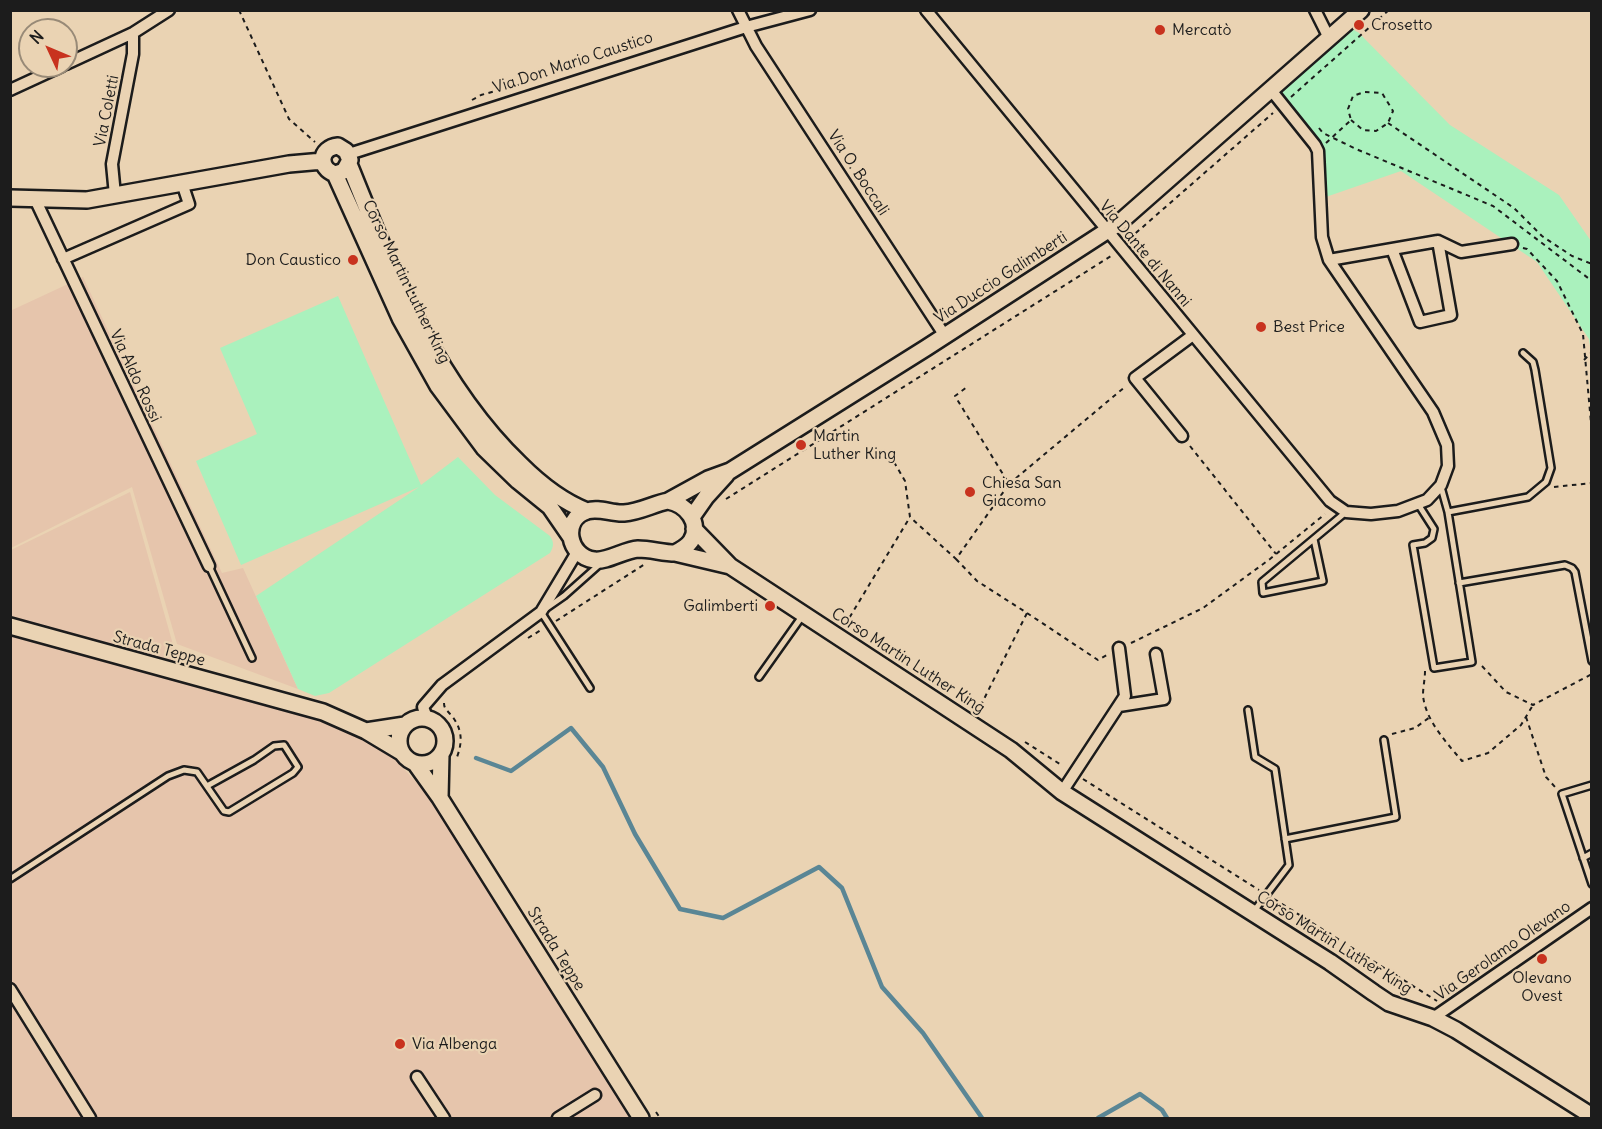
<!DOCTYPE html>
<html>
<head>
<meta charset="utf-8">
<style>
	body { margin:0 }
	#map { position:relative; width:1602px; height:1129px; overflow:hidden; background:#ead3b3; font-family:Delius,sans-serif }
	canvas { display:block }
	.frame { position:absolute; inset:0; border:12px solid #1c1c1c; pointer-events:none }
	.north { position:absolute; left:18px; top:18px; width:60px; height:60px; box-sizing:border-box; background:#ead3b3; border:2px solid #988a77; border-radius:50%; rotate:314deg; font-size:16px; font-weight:700; line-height:24px; text-align:center; color:#1c1c1c }
	.north::after { content:''; display:block; margin:auto; width:21px; height:27px; background:#c8321e; clip-path:polygon(50% 0,100% 100%,50% 72%,0 100%) }
</style>
</head>
<body>
<div id="map">
<canvas width="1602" height="1129"></canvas>
<div class="frame"></div>
<div class="north">N</div>
</div>
<script>
const c = document.querySelector('canvas').getContext('2d');
c.lineJoin = 'round';
function fill(path, color) { c.fillStyle = color; c.fill(path, 'evenodd'); }
function strokePath(path, color, width, dash) { c.strokeStyle = color; c.lineWidth = width; c.lineCap = dash ? 'butt' : 'round'; c.setLineDash(dash || []); c.stroke(path); }
function write(font, color, halo, rows, align = 'center') {
  c.font = font + ' Delius,sans-serif'; c.lineWidth = 4.5; c.setLineDash([]); c.textBaseline = 'middle'; c.strokeStyle = halo; c.fillStyle = color; for (const [text, x, y, turn = 0] of rows) {
    c.save(); c.translate(x, y); c.rotate((+turn || 0) * Math.PI / 180); c.textAlign = isNaN(turn) ? turn : align; if (halo) c.strokeText(text, 0, 0); c.fillText(text, 0, 0); c.restore();
  }
}
const built = new Path2D(`
	M83,277L222,573L243,568L298,689L177,644L132,487L11,548L10,311Z
	M130,492L183,680L340,724L395,759L416,782L438,809L633,1118H11V550Z`);
const green = new Path2D(`
	M1348,22L1450,125L1559,195L1591,241V353L1589,339L1537,262L1401,171L1320,199L1318,151L1271,90Z
	M338,296L421,485L458,457L495,495L550,536C554,542 554,546 550,553L329,693L315,696L298,689L256,596L419,487L241,565L196,461L257,434L220,348Z`);
const stream = new Path2D(`
	M476,758L511,771L571,728L603,767L635,834L680,909L723,918L819,867L842,888L882,987L923,1033L982,1118
	M1098,1118L1140,1094L1162,1110L1167,1118`);
const path = new Path2D(`
	M239,10L289,119L315,142
	M1291,97L1389,10
	M472,100L481,95L532,81
	M1388,123L1514,208L1542,236L1572,256L1592,264
	M1319,128L1323,133L1356,149L1493,206L1592,281
	M1326,143L1351,120L1348,109L1353,96L1364,92L1382,93L1393,111L1388,123L1376,131L1363,130L1351,120
	M1129,239L1273,113
	M1523,248L1527,249L1557,281L1583,334L1592,434
	M1584,360L1592,352
	M1190,446L1276,554
	M894,462L905,481L910,517L956,559L1009,484L955,396L967,387
	M1009,484L1126,386
	M1554,487L1592,483
	M726,499L1111,256
	M956,559L977,581L1027,613L978,711
	M1027,613L1098,660L1107,655
	M556,621L645,564
	M845,625L910,517
	M528,638L541,630
	M1131,643L1203,608L1270,559L1325,514
	M1482,666L1506,692L1533,705L1592,674
	M1425,671C1425,679 1423,687 1423,695C1425,720 1447,743 1462,761L1488,753L1521,725L1533,705
	M444,703C444,709 447,710 451,715C462,728 463,741 457,757
	M1526,717L1546,777L1556,788
	M1392,734L1415,728L1430,717
	M1025,742L1063,766
	M1083,779L1259,890
	M1274,899L1437,1001
	M656,1112L660,1118`);
const lane = new Path2D(`
	M1418,504L1434,529L1432,538L1425,543L1413,545L1434,668L1472,662L1448,512L1441,487
	M1448,512L1528,497L1546,482L1551,468L1535,370L1533,362L1523,353
	M1314,539L1323,581L1263,593L1262,582L1346,512
	M209,566L252,658
	M1459,583L1565,565L1572,568L1575,572L1592,661
	M759,677L803,615
	M590,688L541,612L564,596L600,564
	M1248,710L1255,757L1275,769L1289,865L1254,911
	M1592,785L1562,794L1592,884
	M1285,839L1396,817L1384,740
	M1583,858L1592,853
	M10,879L168,776L184,770L197,772L224,811L229,812L293,773L298,767L284,745L274,746L254,760L207,786`);
const street = new Path2D(`
	M738,10L756,46L945,336
	M926,10L1330,501L1346,512L1371,514L1398,511L1427,500L1441,485L1448,466L1447,445L1433,412L1329,260L1322,237L1318,151L1315,145L1271,90
	M1315,10L1329,38
	M66,64L133,33L169,10
	M10,90L62,66
	M349,154L746,27L810,10
	M115,195L112,164L133,54V33
	M35,199L209,566
	M1392,249L1420,322L1451,315L1438,241
	M63,259L189,204L182,183
	M1329,260L1438,241L1461,252L1512,244
	M1182,436L1135,378L1193,335
	M1119,706L1164,699L1156,654
	M427,718L423,707L442,685L541,612L577,552
	M1062,792L1125,696L1119,648
	M10,989L90,1118
	M1433,1018L1592,908
	M417,1077L444,1118
	M558,1118L595,1095`);
const secondary = new Path2D(`
	M349,164C392,271 436,383 520,464C539,483 561,501 587,511
	M335,174L344,171L350,160L346,151L338,146C319,148 318,168 335,174L400,318L438,386L484,448L518,481L550,507L570,536
	M10,198L87,200L289,164L323,161
	M668,501L708,479L730,471L926,348L1119,223L1361,10
	M668,501C686,504 702,523 691,541C687,547 681,550 675,553C663,553 651,549 638,549C624,550 607,562 594,560C568,557 561,519 587,511C599,507 612,514 624,513C640,512 653,504 668,501Z
	M692,517L706,497L726,475
	M694,529L730,566L1011,750L1062,792L1330,962L1374,993L1389,1003L1433,1018L1456,1030L1592,1116
	M675,553L730,566
	M10,626L323,712L366,731L401,752
	M399 741a23 23 0 1 1 46 0a23 23 0 1 1-46 0Z
	M366,731L405,725
	M415,763L440,798L641,1118
	M440,798L441,754`);
const markers = [
	[1359,25,6,"#c8321e"],
	[1160,30,6,"#c8321e"],
	[353,260,6,"#c8321e"],
	[1261,327,6,"#c8321e"],
	[801,445,6,"#c8321e"],
	[970,492,6,"#c8321e"],
	[770,606,6,"#c8321e"],
	[1542,959,6,"#c8321e"],
	[400,1044,6,"#c8321e"]
];
const poiNames = [
	["Crosetto",1371,25],
	["Mercatò",1172,30],
	["Don Caustico",341,260,"right"],
	["Best Price",1273,327],
	["Martin",813,436],
	["Luther King",813,454],
	["Chiesa San",982,483],
	["Giacomo",982,501],
	["Galimberti",758,606,"right"],
	["Olevano",1542,978,"center"],
	["Ovest",1542,996,"center"],
	["Via Albenga",412,1044]
];
const streetNames = [
	["Via Don Mario Caustico",573,63,-18],
	["Via Coletti",107,111,-79],
	["Via O. Boccali",858,173,57],
	["Via Dante di Nanni",1145,254,50],
	["Via Duccio Galimberti",1001,278,-33],
	["Corso Martin Luther King",406,282,64],
	["Via Aldo Rossi",135,376,65],
	["Strada Teppe",159,649,15],
	["Corso Martin Luther King",908,661,33],
	["Corso Martin Luther King",1334,943,32],
	["Strada Teppe",556,949,58],
	["Via Gerolamo Olevano",1503,951,-35]
];
fill(built, '#e6c5ac');
fill(green, '#aaf1bd');
strokePath(stream, '#5a8695', 4.5);
strokePath(lane, '#1c1c1c', 10);
strokePath(street, '#1c1c1c', 15);
strokePath(secondary, '#1c1c1c', 20);
strokePath(path, '#1c1c1c', 2, [4.5, 4.5]);
strokePath(lane, '#ead3b3', 5);
strokePath(street, '#ead3b3', 10);
strokePath(secondary, '#ead3b3', 15);
for (const [x, y, r, color] of markers) { const dot = new Path2D(); dot.arc(x, y, r, 0, 2 * Math.PI); c.fillStyle = color; c.fill(dot); strokePath(dot, '#ead3b3', 2); }
write('16px', '#1c1c1c', '#ead3b3', poiNames, 'left');
write('16px', '#1c1c1c', '#ead3b3', streetNames);
</script>
</body>
</html>
